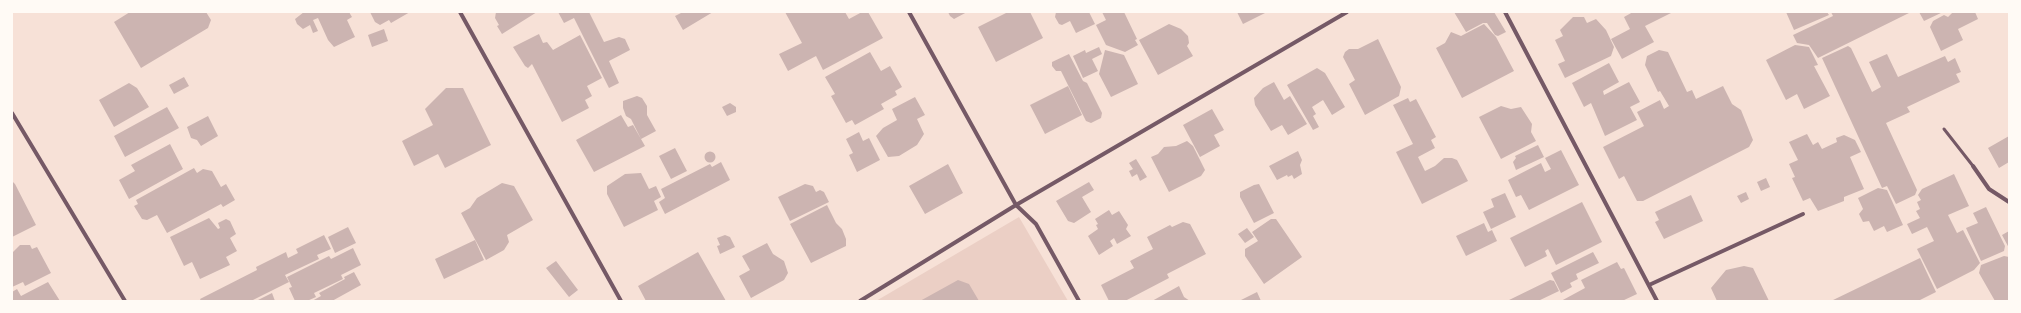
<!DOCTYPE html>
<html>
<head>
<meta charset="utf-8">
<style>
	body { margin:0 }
	#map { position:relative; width:2021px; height:313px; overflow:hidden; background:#f7e1d7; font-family:Barlow,sans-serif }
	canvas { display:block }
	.frame { position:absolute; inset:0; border:13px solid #fffaf5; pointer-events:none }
</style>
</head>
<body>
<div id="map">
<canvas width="2021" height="313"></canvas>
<div class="frame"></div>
</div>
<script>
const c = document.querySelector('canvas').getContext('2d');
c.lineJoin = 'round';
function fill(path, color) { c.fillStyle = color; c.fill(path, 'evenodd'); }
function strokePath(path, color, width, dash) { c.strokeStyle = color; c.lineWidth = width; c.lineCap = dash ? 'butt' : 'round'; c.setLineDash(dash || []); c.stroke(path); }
const green = new Path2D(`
	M1019,217L1068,301H876Z`);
const building = new Path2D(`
	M130,12H206L211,20L208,28L141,68L114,22Z
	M304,12H349L352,17L347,20L355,37L334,47L328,40L318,18L313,20L318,31L313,33L310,25L303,29L297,24L295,19Z
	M370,12H410L391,23L389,20L380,25L375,22Z
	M496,12H537L502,34L497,26L499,25L495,18Z
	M558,12H589L604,42L619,37L625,39L630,50L609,61L619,83L609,88L574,18L564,23Z
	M683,12H713L683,30L675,16Z
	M785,12H845L849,19L862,12H868L883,38L823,70L816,56L788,71L779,54L802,43Z
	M948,12H967L954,19L950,16Z
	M1008,12H1030L1043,38L996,62L978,27Z
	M1056,12H1089L1095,24L1076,33L1070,21L1062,25L1059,24L1055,17Z
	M1102,12H1124L1137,39L1135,40L1138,45L1125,52L1106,45L1096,25L1106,20Z
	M1237,12H1267L1243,24Z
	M1454,12H1494L1506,32L1498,36L1495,35L1487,23H1483L1466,32Z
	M1633,12H1673L1645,26L1654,42L1622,59L1611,39L1630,29L1624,17Z
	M1786,12H1827L1829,15L1794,30Z
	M1831,12H1911L1818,58L1809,45L1797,43L1793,35L1833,16Z
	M1919,12H1943L1924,21Z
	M1953,12H1975L1978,19L1958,29L1963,40L1941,51L1930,27L1933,21L1944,15L1948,17Z
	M1573,17H1584L1587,23L1596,19L1606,30L1614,47L1611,56L1565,78L1558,64L1565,61L1555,40L1563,36L1560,30Z
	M1169,24L1181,29L1188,36L1189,43L1187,46L1193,56L1158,75L1139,40Z
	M1484,24L1496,37L1514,71L1462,98L1436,48L1445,43L1451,32L1461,36Z
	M384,29L388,41L372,47L368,35Z
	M539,34L543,43L547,42L553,50L580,35L602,78L587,86L592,96L585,100L589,108L562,122L532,64L528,68L525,66L513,47Z
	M1378,39L1401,87L1399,96L1365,115L1349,84L1355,80L1343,57L1345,52L1349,49H1358Z
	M1795,45L1809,47L1818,65L1814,66L1830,96L1804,109L1797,94L1786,100L1766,60Z
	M1848,46L1851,48L1872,92L1881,87L1869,62L1887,54L1898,77L1945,56L1948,62L1955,58L1961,72L1956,74L1960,82L1907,107L1910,112L1886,123L1917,190L1915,195L1896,204L1887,186L1882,188L1822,58Z
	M1099,47L1102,54L1092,59L1098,71L1083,78L1073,56L1085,50L1086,53Z
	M1105,50L1124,55L1138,84L1111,97L1099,74Z
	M1659,50L1668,52L1687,92L1692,90L1696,99L1723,86L1732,104L1741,110L1753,140L1749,147L1643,201H1637L1624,176L1619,179L1603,147L1644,126L1637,112L1660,100L1664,109L1669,106L1660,91L1658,92L1645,65L1647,56Z
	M870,52L881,71L890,66L902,87L895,91L897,95L881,104L884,109L855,125L852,120L846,123L831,96L835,94L825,77Z
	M1069,54L1083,81L1087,83L1102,113L1101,118L1091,123L1086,121L1061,71H1056L1052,66V62Z
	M1609,63L1619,82L1603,91L1604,95L1629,82L1640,102L1630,107L1637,120L1605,136L1591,103L1584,107L1572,83Z
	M1317,68L1325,73L1345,107L1332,115L1323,100L1312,107L1316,114L1313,116L1319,127L1313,130L1287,85Z
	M184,77L189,86L174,94L169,85Z
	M1274,82L1284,100L1290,96L1307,124L1288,135L1282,125L1271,131L1255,105L1254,98L1263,88Z
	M129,83L137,88L149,107L114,127L99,100Z
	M1068,86L1082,115L1045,134L1030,105Z
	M446,88H463L491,145L445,168L438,154L414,166L402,141L433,125L425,109Z
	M637,96L642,98L647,106V115L656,131L641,139L631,119L626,116L623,108V101Z
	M915,97L925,115L917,119L924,134L917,145L899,156L888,157L876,136L883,128L897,120L892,109Z
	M1408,98L1410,102L1416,99L1436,137L1431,140L1435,148L1418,157L1425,171L1435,166L1444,158H1452L1457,160L1468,181L1422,204L1396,152L1413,144L1393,105Z
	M730,103L736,107V112L727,116L722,107Z
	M1501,106L1511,109L1521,107L1532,124L1531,132L1536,141L1501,159L1479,117Z
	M167,107L179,128L125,157L114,136Z
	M1212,109L1224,130L1214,135L1220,146L1200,157L1183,125Z
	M621,115L628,127L633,125L645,146L594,172L576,140Z
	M208,116L218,136L201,146L197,140L191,138L187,127Z
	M859,132L863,141L869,138L880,160L857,172L849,155L853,153L846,139Z
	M1807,134L1813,145L1818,142L1822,149L1837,142L1836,138L1844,135L1855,140L1861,152L1850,157L1864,189L1844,197V201L1818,211L1810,198L1803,201L1792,178L1795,177L1789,164L1798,160L1789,142Z
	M2009,136V162L1999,168L1988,148Z
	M1187,141L1193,146L1205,170L1201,176L1169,192L1151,157L1158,154L1164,147L1176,146Z
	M170,144L183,169L129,199L119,180L135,171L131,165Z
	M1538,145L1544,157L1516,170L1513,162L1516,158L1515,156Z
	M675,148L687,171L671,179L659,156Z
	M1561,150L1579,185L1529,210L1521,195L1516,197L1508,180L1541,163L1545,172L1551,169L1545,158Z
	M1298,151L1302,160L1300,165L1302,174L1294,179L1292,175L1288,177L1287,175L1277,180L1269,166Z
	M704.5 157a5.5 5.5 0 1 1 11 0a5.5 5.5 0 1 1-11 0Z
	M1136,159L1147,177L1140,181L1137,174L1132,177L1129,171L1133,169L1129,163Z
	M721,162L730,180L665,214L659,202L665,198L661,189L710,164L712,167Z
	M948,164L963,193L925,214L909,186Z
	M194,168L197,173L203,169L212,171L221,187L226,184L235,200L223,207L221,204L167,233L157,215L147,220L142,219L134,206L138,204L136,200Z
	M641,173L649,189L656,186L661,197L654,201L658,210L624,227L607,194V186L625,174Z
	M1954,174L1969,206L1948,215L1957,233L1963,230L1980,263L1974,270L1937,289L1917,249L1934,241L1927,227L1912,234L1907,224L1920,218L1916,211L1920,209L1917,202L1921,200L1918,195L1922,189Z
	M1766,178L1770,187L1761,191L1757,182Z
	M12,181L15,184L36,225L12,237Z
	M1089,182L1094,190L1082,197L1091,212L1074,223L1068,221L1056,201Z
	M502,183L514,186L533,220L507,235L509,242L504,250L486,260L461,213L470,208L477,198Z
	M805,184L813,186L816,192L820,190L824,192L829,202L790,221L778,197Z
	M1259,184L1274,213L1254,223L1240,197V192L1254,185Z
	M1878,188L1887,190L1903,225L1887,232L1884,226L1874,231L1869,221L1863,222L1859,214L1863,209L1858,198Z
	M1746,192L1749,199L1741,203L1737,196Z
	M1505,193L1516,217L1491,229L1483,212L1494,207L1491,199Z
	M1691,195L1703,221L1664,239L1655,222L1659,220L1655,212Z
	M1582,202L1602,242L1556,265L1548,249L1545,251L1547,256L1525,267L1510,238Z
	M827,205L836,223L842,229L846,239V246L811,263L790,224Z
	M1986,207L2005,246L2004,251L1981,261L1966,228L1978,223L1973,213Z
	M1109,210L1112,215L1119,211L1128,225L1126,229L1131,236L1117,244L1114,238L1110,241L1113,246L1099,255L1088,236L1098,229L1096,225L1098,224L1095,219Z
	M209,218L218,229L220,228L218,223L226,219L230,221L236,234L230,238L237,251L226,257L230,265L200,279L192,262L184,266L170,237Z
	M1271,219H1276L1302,257L1264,284L1245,256V249L1258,241L1252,232Z
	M1183,222L1190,224L1206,254L1167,274L1169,278L1125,301H1109L1101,285L1134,268L1130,261L1153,249L1147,237L1170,225L1172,227Z
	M1484,223L1488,232L1492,230L1497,241L1466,256L1456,236Z
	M348,227L356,243L335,253L328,237Z
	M1247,228L1254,237L1245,243L1238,234Z
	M2009,231V248L2002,235Z
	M324,235L331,249L317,255L319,259L285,275L289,282L251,301H201L200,299L257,270L256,267L286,252L288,258L298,253L296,249Z
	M725,235L730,237L735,247L720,254L717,246L720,245L717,238Z
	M475,240L484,260L444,279L435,259Z
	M767,243L773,254L784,261L788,273L784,280L751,298L739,276L750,270L742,256Z
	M20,245H30L32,249L37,247L51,273L25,286L23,282L12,287V253Z
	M353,248L361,265L341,275L343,279L314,293L316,297L307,301H295L289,288L292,287L287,277L329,256L331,259Z
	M698,252L726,301H646L638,286Z
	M1593,252L1599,263L1576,274L1578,279L1570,283L1572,287L1561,293L1551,273Z
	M2004,256L2009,257V301H1995L1979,273L1981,265Z
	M1920,258L1936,292L1918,301H1831Z
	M556,261L578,290L569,297L546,268Z
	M1617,262L1621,269L1624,268L1637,294L1622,301H1561L1585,288L1581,280Z
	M1744,266L1753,268L1769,301H1717L1711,288L1726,270Z
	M354,272L361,285L332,301H312L321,296L319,293L345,279L344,277Z
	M958,280L969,284L979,301H920Z
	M1550,280L1554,281L1559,291L1538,301H1507Z
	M48,282L60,301H12V292L17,289L21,296Z
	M1179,286L1184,297L1190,301H1152Z
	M1257,292L1261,301H1239Z
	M272,293L275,301H256Z`);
const service = new Path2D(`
	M1944,129L1973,166`);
const minor = new Path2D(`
	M460,12L621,301
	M909,12L1016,205L1036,224L1079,301
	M1505,12L1657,301
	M12,113L125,301
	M1973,166L1989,189L2009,202
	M1649,285L1803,214
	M860,301L1016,205L1347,12`);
fill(green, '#ebcfc5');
fill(building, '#ccb4b1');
strokePath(service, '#755966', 3);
strokePath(minor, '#755966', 4);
</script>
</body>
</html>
